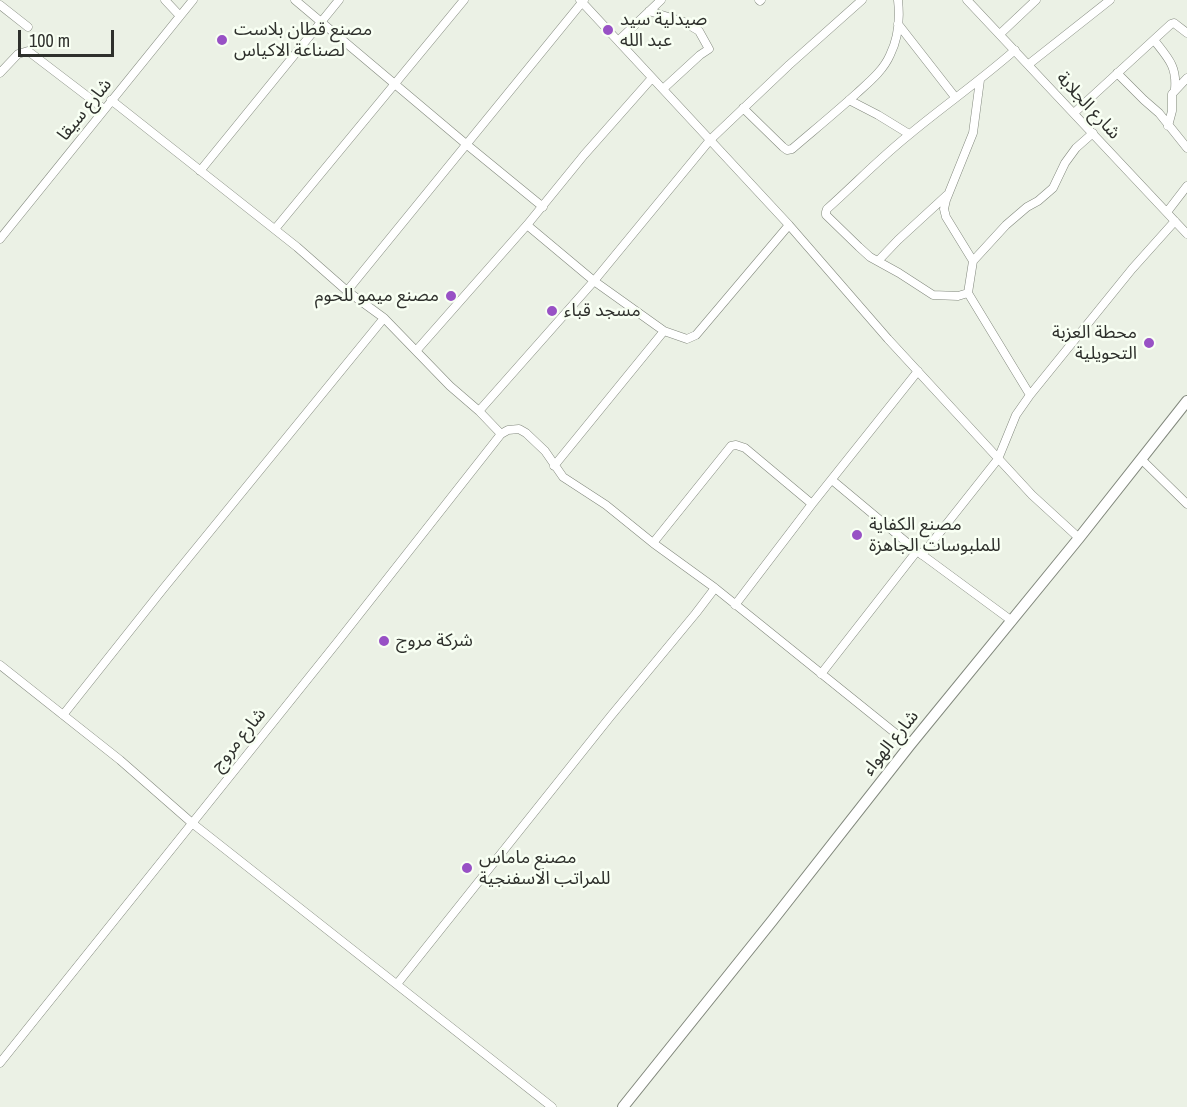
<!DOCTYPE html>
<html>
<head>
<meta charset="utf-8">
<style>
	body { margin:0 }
	#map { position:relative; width:1187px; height:1107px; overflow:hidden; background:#ebf1e5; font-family:"Archivo Narrow",sans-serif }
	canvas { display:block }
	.scale { position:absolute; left:18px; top:30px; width:96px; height:27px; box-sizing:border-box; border:3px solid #2e302c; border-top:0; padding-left:8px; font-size:18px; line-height:21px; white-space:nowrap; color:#2e302c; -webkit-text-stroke:4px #f8fff3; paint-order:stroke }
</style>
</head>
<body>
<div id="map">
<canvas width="1187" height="1107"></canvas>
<div class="scale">100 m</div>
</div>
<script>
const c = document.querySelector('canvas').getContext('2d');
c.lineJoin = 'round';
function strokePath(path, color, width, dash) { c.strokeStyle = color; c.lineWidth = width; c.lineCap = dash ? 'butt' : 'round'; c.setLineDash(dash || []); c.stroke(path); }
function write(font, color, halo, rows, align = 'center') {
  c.font = font + ' "Archivo Narrow","Noto Sans Arabic",sans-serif'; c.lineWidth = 5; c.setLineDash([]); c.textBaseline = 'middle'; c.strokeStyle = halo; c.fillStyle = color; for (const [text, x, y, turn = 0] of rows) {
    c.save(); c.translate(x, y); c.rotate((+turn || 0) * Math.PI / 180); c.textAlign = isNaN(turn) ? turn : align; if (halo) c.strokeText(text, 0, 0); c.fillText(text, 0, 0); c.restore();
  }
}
const street = new Path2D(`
	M165,0L180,16
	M295,0L466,144L543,207
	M580,0L789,225L888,339L1032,495L1079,538
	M759,0L760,1L761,0
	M967,0L1187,234
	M0,5L28,27
	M649,11L684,22L699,31L709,49L700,55L663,89
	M898,24L955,97
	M1000,34L1036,0
	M1154,40C1168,58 1177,66 1175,89
	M618,41L661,0
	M1029,64L1110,0
	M0,73L18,54L28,51L104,109
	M1117,73L1144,100L1159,113L1187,148
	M111,100L297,247L347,291L384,318L450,386L479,411L501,434L508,430L519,429L526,433L545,451L563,477L606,505L653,543L715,588L910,745
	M849,100L878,115L909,134
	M743,108L783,147L787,150L792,149C813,131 835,113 856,94C869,82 883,71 890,55C898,39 900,18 898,0
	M1074,113L1171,24L1174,23L1187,33
	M1168,126L1172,111V94L1187,78
	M200,171L339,0
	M1167,212L1187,186
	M527,225L594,281L664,331L687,339L696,335L789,225
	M275,229L464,0
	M0,239L193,0
	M878,261L898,240L947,195
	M973,261L946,217L944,209L946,200L973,133L980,80
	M347,291L584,0
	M968,293L958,296L933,295L899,273L870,257L859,247L826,215V212L827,209C855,184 881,157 910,134C945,105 981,80 1015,50
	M416,351L527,225L584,155L652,78
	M1030,395L968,293L973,261L1006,225L1027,207L1038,201L1053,188L1065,163L1076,148L1093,133
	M479,411L594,281L710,140L789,65L862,0
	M1141,459L1187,504
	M554,466L664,331
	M832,480L917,551L1012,621
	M653,543L731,446L736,445L745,448L812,504
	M922,555L998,459L1016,415L1030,395L1132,269L1175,221
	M735,605L812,504L918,371
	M0,665L120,760L192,823L552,1107
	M821,674L917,551
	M63,715L163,589L384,318
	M397,984L610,717L696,613L715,588
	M0,1063L339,640L501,434`);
const secondary = new Path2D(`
	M623,1107L772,921L910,745L1079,538L1187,401`);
const markers = [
	[608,30,6,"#9851c5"],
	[222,40,6,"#9851c5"],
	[451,296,6,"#9851c5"],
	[552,311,6,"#9851c5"],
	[1149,343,6,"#9851c5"],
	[857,535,6,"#9851c5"],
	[384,641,6,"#9851c5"],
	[467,868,6,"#9851c5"]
];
const poiNames = [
	["صيدلية سيد",620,20],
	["عبد الله",620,41],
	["مصنع قطان بلاست",234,30],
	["لصناعة الاكياس",234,51],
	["مصنع ميمو للحوم",439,296,"right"],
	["مسجد قباء",564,311],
	["محطة العزبة",1137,333,"right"],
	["التحويلية",1137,354,"right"],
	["مصنع الكفاية",869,525],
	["للملبوسات الجاهزة",869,546],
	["شركة مروج",396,641],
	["مصنع ماماس",479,858],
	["للمراتب الاسفنجية",479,879]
];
const streetNames = [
	["شارع الجلابة",1088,106,47],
	["شارع سيقا",85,110,-51],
	["شارع مروج",239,740,-51],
	["شارع الهواء",891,743,-51]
];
strokePath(street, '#82887d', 9);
strokePath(secondary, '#82887d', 12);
strokePath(street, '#fff', 8);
strokePath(secondary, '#fff', 10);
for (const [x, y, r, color] of markers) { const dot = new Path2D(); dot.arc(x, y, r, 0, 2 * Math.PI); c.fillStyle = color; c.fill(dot); strokePath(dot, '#f8fff3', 2); }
write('18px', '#2e302c', '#f8fff3', poiNames, 'left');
write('18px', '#2e302c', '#f8fff3', streetNames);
</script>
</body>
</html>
